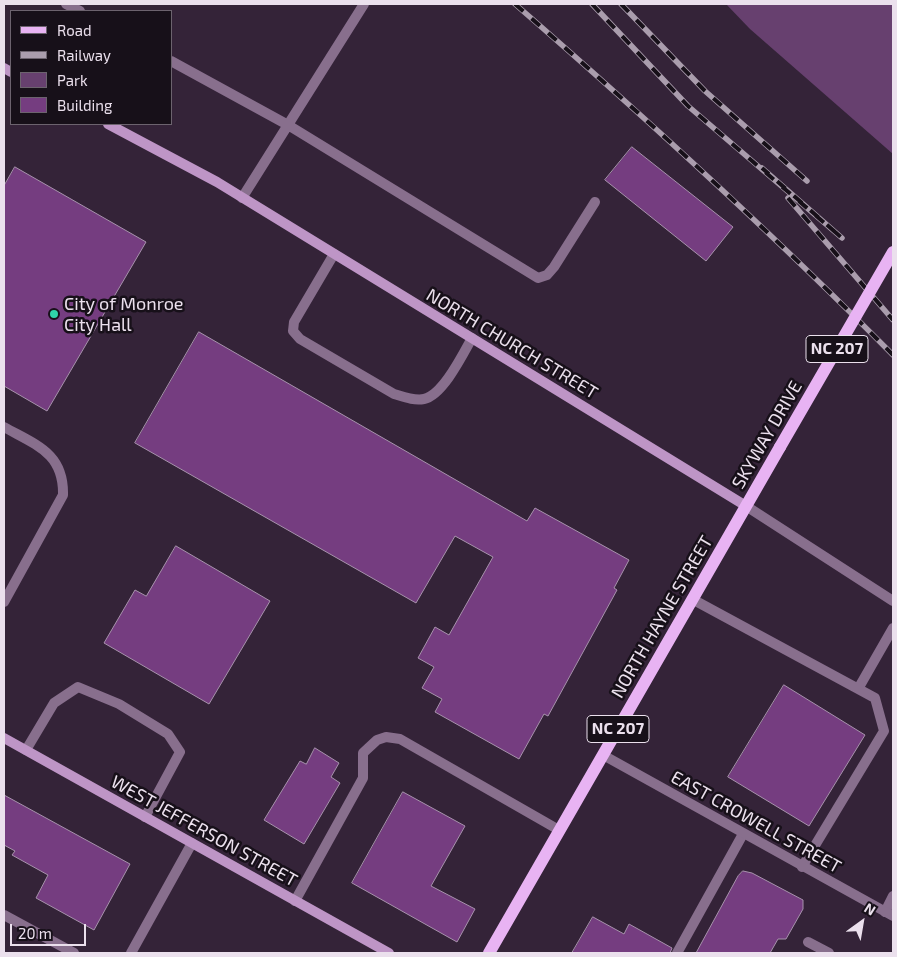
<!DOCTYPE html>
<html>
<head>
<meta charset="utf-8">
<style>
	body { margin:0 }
	#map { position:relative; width:897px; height:957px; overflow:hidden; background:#342338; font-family:"Exo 2",sans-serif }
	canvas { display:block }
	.frame { position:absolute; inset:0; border:5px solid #ebe0ed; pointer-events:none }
	.legend { position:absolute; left:10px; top:10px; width:162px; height:115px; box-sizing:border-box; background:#171019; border:1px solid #6c636e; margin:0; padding:6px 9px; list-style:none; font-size:15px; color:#ebe0ed }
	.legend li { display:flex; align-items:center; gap:10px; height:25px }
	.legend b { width:25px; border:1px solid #6c636e }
	.north { position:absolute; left:837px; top:897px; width:50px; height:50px; -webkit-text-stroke:4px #171019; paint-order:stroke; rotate:32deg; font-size:14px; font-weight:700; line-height:20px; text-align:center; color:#ebe0ed }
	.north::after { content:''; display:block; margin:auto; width:18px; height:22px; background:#ebe0ed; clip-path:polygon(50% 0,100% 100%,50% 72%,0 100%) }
	.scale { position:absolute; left:10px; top:924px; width:76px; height:22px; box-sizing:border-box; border:2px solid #ebe0ed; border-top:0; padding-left:6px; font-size:15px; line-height:18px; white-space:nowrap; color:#ebe0ed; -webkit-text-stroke:4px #171019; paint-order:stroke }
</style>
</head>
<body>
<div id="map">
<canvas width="897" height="957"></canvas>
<div class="frame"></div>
<ul class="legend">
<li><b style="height:6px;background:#e8b3f3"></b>Road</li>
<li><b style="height:6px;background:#aa9dad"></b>Railway</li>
<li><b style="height:14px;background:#67406f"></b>Park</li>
<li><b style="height:14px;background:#753d80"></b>Building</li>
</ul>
<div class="north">N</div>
<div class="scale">20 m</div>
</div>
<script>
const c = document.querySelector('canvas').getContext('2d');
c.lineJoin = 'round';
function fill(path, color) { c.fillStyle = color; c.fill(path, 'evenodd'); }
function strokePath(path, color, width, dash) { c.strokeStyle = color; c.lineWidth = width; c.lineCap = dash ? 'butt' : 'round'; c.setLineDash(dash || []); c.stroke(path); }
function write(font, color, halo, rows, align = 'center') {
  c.font = font + ' "Exo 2",sans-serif'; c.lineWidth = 5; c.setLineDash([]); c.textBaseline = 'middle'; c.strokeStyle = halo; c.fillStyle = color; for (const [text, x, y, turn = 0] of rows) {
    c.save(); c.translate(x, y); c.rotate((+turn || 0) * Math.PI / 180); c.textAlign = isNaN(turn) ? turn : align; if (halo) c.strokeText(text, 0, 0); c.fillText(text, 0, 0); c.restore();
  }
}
const green = new Path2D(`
	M726,4H893V154L750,29Z`);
const building = new Path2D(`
	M632,147L733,227L706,261L605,180Z
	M15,167L146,242L47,411L4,386V186Z
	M199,332L527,521L535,508L629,560L614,588L617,590L548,716L544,714L519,759L435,712L442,699L422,688L434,667L418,658L435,627L449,635L493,557L455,536L416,603L135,443Z
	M176,546L270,601L209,704L104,643L135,590L146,596Z
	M784,685L865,735L809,826L728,777Z
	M315,748L339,763L331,777L340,783L304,844L264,820L300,761L306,764Z
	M403,792L465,826L431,886L475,909L457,942L352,883Z
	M4,795L130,864L94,930L36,898L48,875L12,855L15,851L4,845Z
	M743,871L752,873L803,900V909L786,939H778L770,953H696L738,876Z
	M593,917L624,934L629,924L672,948L670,953H572Z`);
const service = new Path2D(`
	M66,4L80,11
	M171,61L288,125L538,278L547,275L554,267L595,202
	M242,198L364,4
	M334,254L294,322L293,331L300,339L394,394C404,397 414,401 424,399C443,395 463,354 472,338
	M692,599L875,698L884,731L802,867
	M858,689L893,628
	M26,750L54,703L78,687L119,704L168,734L180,752L145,817
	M295,901L363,778V753L377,740L386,737L400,739L559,830
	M885,912L893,896
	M4,915L74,953
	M808,942L829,953
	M677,953L743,834`);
const minor = new Path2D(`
	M4,427C36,445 64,453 63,495L4,602
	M746,506L893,601
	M603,755L893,916
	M131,953L192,843`);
const secondary = new Path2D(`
	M4,68L11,72
	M108,124L217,182L746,506
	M4,738L389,953`);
const primary = new Path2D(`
	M489,953L780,447`);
const rail = new Path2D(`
	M515,4C645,117 772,233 893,355
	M592,4L688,106L842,238L762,168
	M621,4L705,91L807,181
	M788,198L893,320`);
const primaryBridge = new Path2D(`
	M780,447L893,252`);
const markers = [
	[54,314,5,"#2fd4aa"]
];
const shields = [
	[837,349,62],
	[618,729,62]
];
const shieldNames = [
	["NC 207",837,349],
	["NC 207",618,729]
];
const poiNames = [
	["City of Monroe",64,304],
	["City Hall",64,325]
];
const streetNames = [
	["NORTH CHURCH STREET",512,344,31],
	["SKYWAY DRIVE",767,435,-60],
	["NORTH HAYNE STREET",662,617,-60],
	["EAST CROWELL STREET",756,822,29],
	["WEST JEFFERSON STREET",204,831,29]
];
fill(green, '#67406f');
fill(building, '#753d80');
strokePath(building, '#a792ac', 1);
strokePath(service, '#886f8d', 10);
strokePath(minor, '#886f8d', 10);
strokePath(secondary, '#be95c6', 10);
strokePath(primary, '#e8b3f3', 12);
strokePath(rail, '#aa9dad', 5.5);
strokePath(rail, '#171019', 4, [11]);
strokePath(primaryBridge, '#e8b3f3', 12);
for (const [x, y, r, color] of markers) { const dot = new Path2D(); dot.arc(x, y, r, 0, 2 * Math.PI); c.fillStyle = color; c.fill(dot); strokePath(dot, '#171019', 2); }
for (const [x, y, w] of shields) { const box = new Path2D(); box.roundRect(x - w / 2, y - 13.5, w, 27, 4); c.fillStyle = '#171019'; c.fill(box); strokePath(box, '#ebe0ed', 1); }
write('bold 16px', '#ebe0ed', null, shieldNames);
write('18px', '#ebe0ed', '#171019', poiNames, 'left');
write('18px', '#ebe0ed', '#171019', streetNames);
</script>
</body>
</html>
